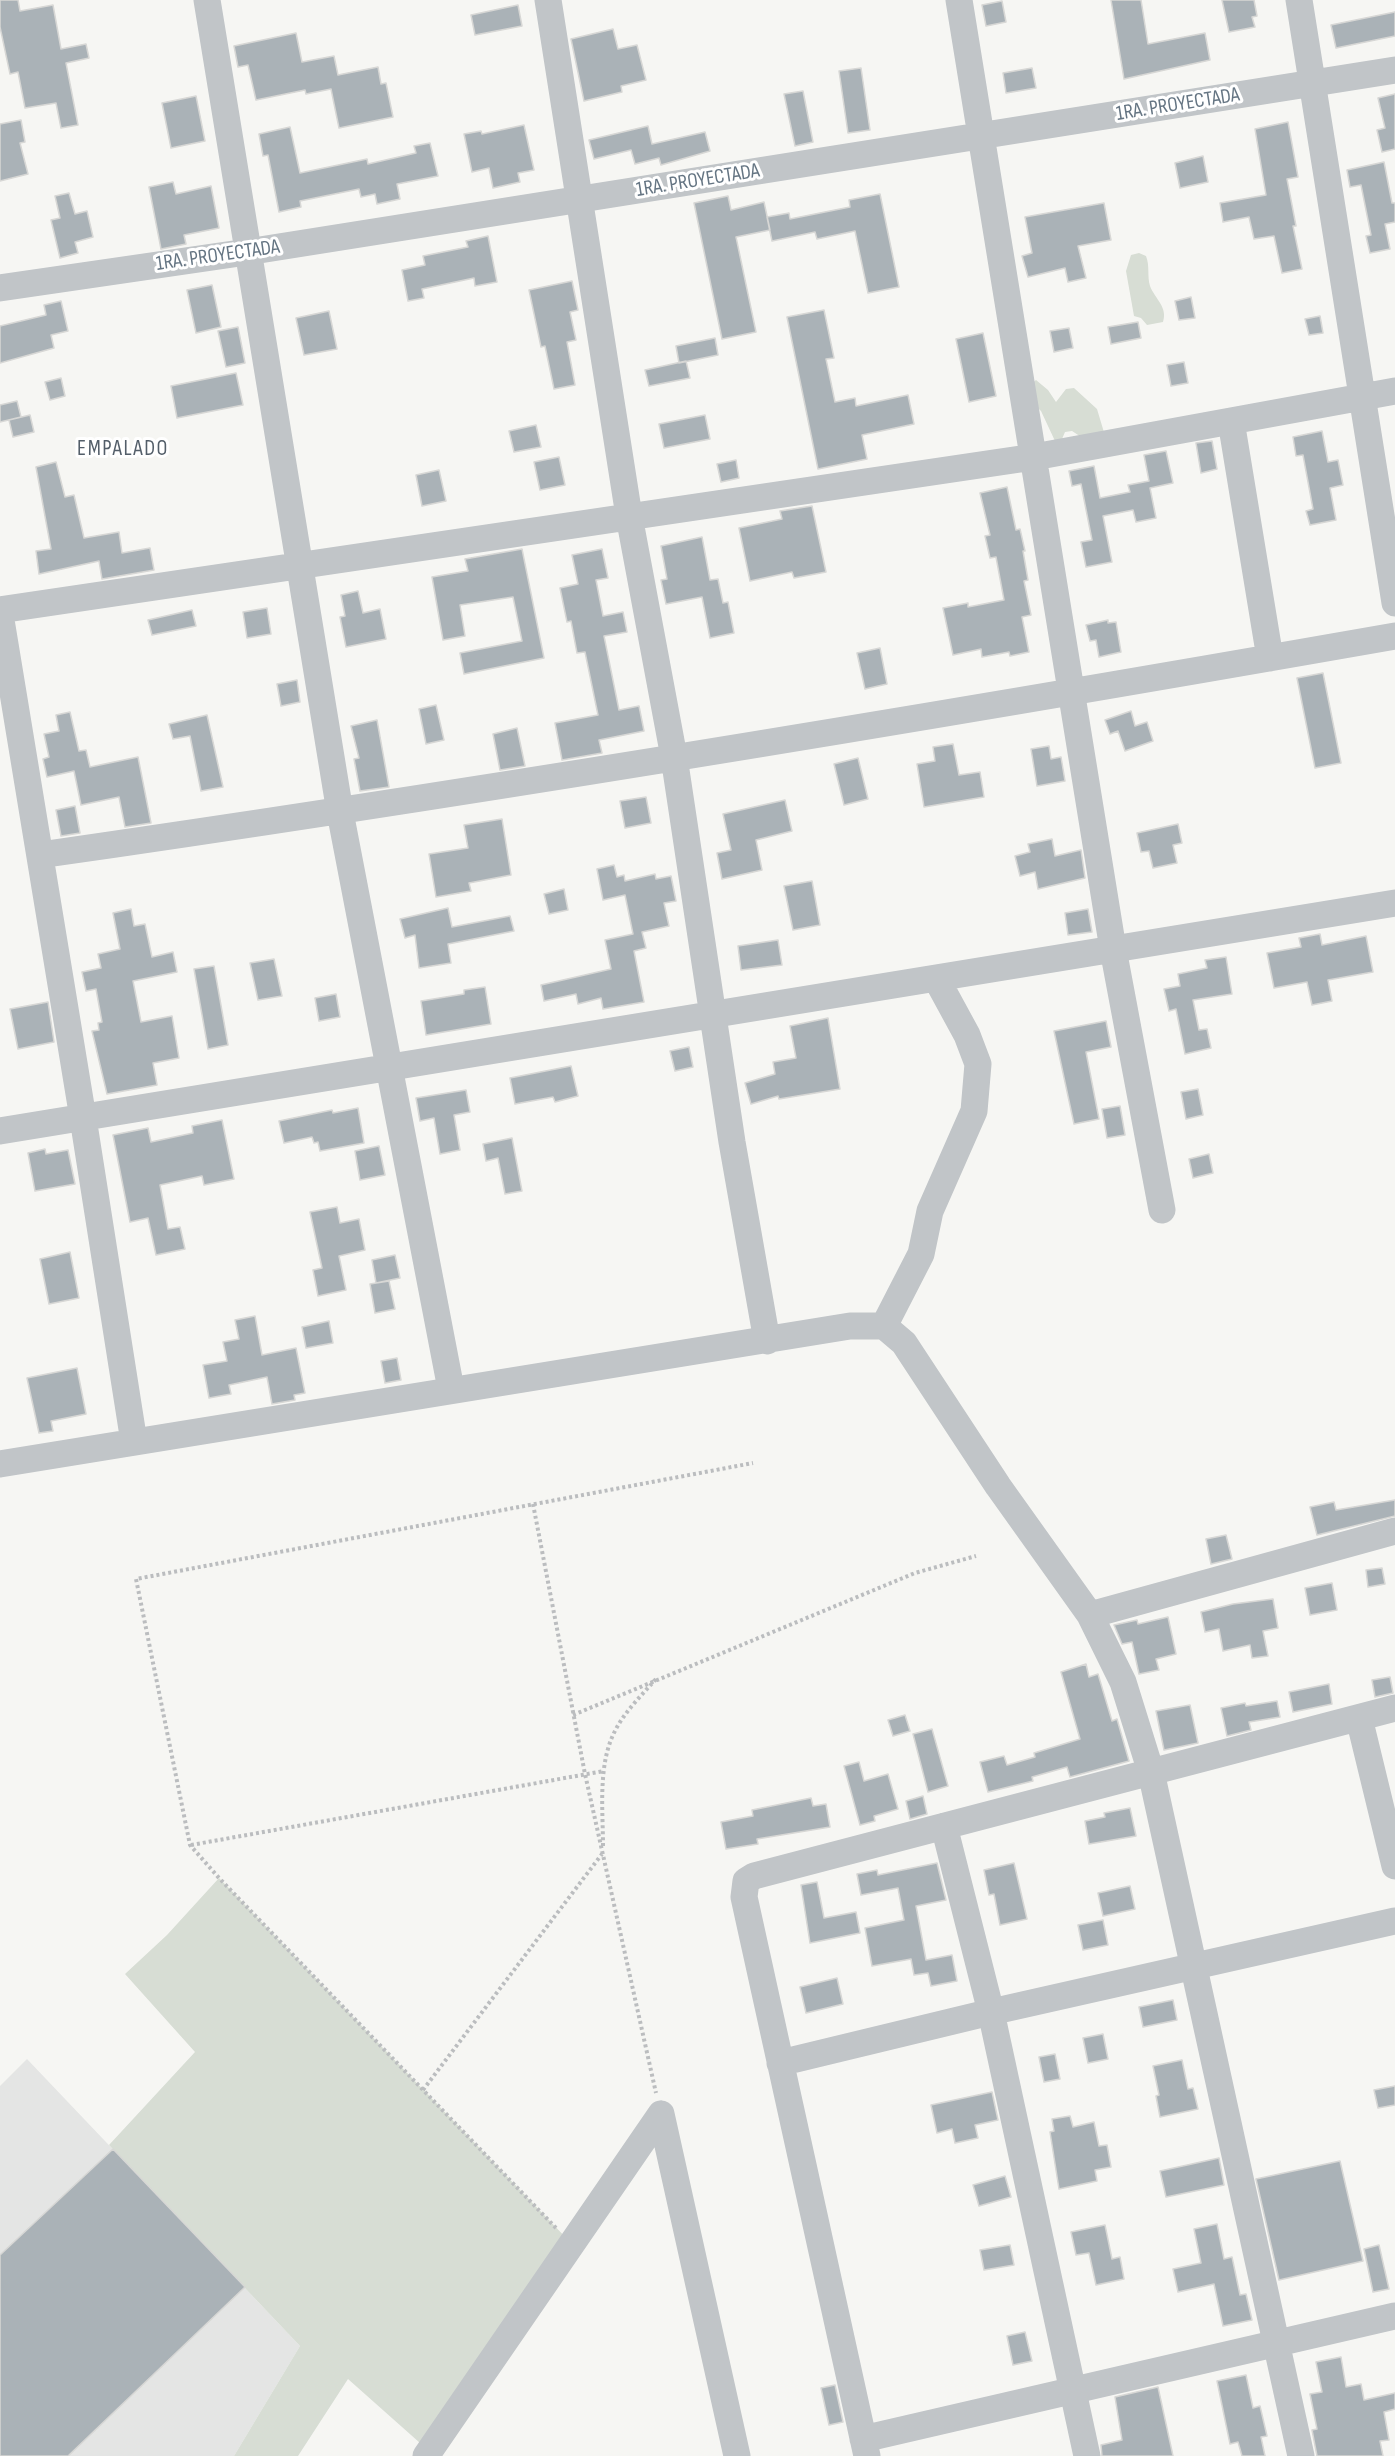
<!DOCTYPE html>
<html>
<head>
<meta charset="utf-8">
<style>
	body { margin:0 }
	canvas { display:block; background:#f6f6f3 }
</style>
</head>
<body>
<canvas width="1395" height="2456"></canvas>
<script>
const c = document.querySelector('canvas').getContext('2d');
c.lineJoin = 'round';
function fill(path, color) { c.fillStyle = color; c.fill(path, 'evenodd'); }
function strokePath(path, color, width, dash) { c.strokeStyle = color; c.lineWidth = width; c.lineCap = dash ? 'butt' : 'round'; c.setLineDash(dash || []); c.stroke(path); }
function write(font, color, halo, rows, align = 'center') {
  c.font = font + ' "Sofia Sans Condensed",sans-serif'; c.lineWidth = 6; c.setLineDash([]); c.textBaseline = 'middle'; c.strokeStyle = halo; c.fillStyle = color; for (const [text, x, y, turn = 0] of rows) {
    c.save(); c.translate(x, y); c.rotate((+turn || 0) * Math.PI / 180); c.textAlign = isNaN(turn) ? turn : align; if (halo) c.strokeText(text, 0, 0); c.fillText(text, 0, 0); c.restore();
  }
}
const built = new Path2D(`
	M27,2059L300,2346L234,2456H0V2086Z`);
const green = new Path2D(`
	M1139,253L1146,256C1150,266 1147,276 1150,286C1155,299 1168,307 1163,322L1147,325L1141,318L1134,316L1126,271L1131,255Z
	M1036,380L1048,390L1056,402L1066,389L1074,388L1097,409L1106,439L1092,444L1072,431L1065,432L1062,439L1055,441L1041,411L1035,405L1030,385Z
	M219,1878L572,2244L429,2451L348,2379L298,2456H234L300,2346L109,2145L195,2052L125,1974L167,1935Z`);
const building = new Path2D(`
	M0,0H18L20,11L53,5L61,49L86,44L89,58L66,63L78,125L61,128L56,103L25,108L18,72L10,74L0,27Z
	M1111,0H1141L1148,44L1205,33L1210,60L1124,79Z
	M1222,0H1254L1257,16L1252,17L1255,27L1229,32Z
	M1002,1L1006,22L986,26L982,5Z
	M518,5L522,26L475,35L471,15Z
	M1395,12V36L1336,48L1331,25Z
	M613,29L618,49L637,45L646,80L621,86L622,92L584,101L571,39Z
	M296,33L302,62L334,56L338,75L378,67L381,84L386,83L393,117L339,128L331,89L306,94L305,90L256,100L248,65L238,67L234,46Z
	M861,68L870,130L848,133L839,71Z
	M1032,68L1036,88L1006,93L1003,73Z
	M803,91L813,142L795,146L784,94Z
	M1395,94V149L1382,152L1377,130L1385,128L1378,98Z
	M196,96L205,141L171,148L162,103Z
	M21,120L25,142L20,143L28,174L0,181V124Z
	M1288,122L1298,177L1287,179L1296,226H1293L1302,269L1282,273L1274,236L1254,239L1249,217L1223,222L1220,203L1266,195L1255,129Z
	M524,125L534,170L518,173L520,182L493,188L489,168L472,172L464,134L481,131L482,134Z
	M648,126L652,144L705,132L710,151L661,165L659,158L635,164L631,150L594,159L589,140Z
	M290,127L300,173L367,159L368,164L416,153L414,146L430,143L438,176L397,184L400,199L377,204L375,194L361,197L359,189L300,201L301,207L279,212L268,155L263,156L259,134Z
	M1203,156L1208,182L1180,188L1175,163Z
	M1384,162L1392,203H1395V222L1385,224L1390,249L1370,253L1366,236L1371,235L1361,185L1350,187L1347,170Z
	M173,182L176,194L211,186L219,228L184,235L186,244L161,249L149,187Z
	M69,193L75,214L87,211L93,237L75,242L78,253L60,258L51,220L60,218L55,196Z
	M880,194L899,287L868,293L855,231L817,239L815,232L772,241L767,217L789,213L790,219L850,207L849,200Z
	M728,196L731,210L764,202L770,230L736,237L756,332L722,339L694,203Z
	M1104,203L1111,240L1078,246L1086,278L1068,282L1065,268L1028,277L1022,256L1032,253L1025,217Z
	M488,236L497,282L475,286L474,278L422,289L424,298L408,301L402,270L425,265L423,256L468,247L466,241Z
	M572,281L578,310L570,312L576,340L567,342L575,385L554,389L545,346L541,347L529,290Z
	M212,285L221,327L196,333L187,290Z
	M1191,297L1195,318L1179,320L1175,301Z
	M61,301L68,331L51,335L54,348L0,363V326L46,315L44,305Z
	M824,310L834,358L826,359L835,402L855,398L856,406L908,395L914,424L862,435L867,459L818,469L787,317Z
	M329,311L337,349L304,355L296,318Z
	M1320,316L1323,333L1309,335L1305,319Z
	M1138,322L1141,338L1111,344L1108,327Z
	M238,327L245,363L226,367L218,331Z
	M1069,328L1073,348L1054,352L1050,331Z
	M983,333L996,396L969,402L956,339Z
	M715,338L718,355L679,363L676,346Z
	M686,361L690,378L649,386L645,370Z
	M1184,362L1188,383L1171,386L1167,365Z
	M236,373L243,405L177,418L171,386Z
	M61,378L65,396L50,400L45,382Z
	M17,401L21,417L0,422V405Z
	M30,415L34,432L13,437L9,420Z
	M705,415L710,439L664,448L659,424Z
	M536,425L541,447L514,452L509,431Z
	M1322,431L1328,462L1338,460L1343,485L1330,488L1336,520L1310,525L1306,511L1313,509L1303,455L1296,456L1293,437Z
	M1212,441L1217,469L1201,473L1196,443Z
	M1166,451L1173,483L1150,488L1156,518L1136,522L1133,510L1103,516L1112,562L1086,567L1081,542L1092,540L1081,484L1072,486L1069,471L1094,466L1100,498L1130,492L1128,485L1149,481L1144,455Z
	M559,457L565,485L540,490L534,462Z
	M736,460L739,478L721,482L717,464Z
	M56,462L65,497L74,495L84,538L119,532L122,553L150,548L154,570L102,579L99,561L39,574L36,551L51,549L36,467Z
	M439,470L446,501L422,506L416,475Z
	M1007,487L1016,530L1020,529L1025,551H1023L1028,580L1024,581L1031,615L1022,617L1029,652L1010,656L1009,652L982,657L981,649L953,655L943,608L968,603V607L1004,600L996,557L990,558L985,536L990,535L980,493Z
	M812,506L826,572L794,578L792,572L750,581L739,528L782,519L780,511Z
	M702,537L710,580L718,579L723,603L728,602L734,633L710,638L702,597L666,604L661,580L667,579L661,546Z
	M522,549L544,658L464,674L460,653L522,641L513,597L460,605L465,636L443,640L432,577L468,571L465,559Z
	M602,549L608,578L596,580L603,616L623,612L627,632L604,636L619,710L639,706L644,731L599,740L602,753L562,760L555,723L598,715L585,652L577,653L571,621L567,622L560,588L578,584L572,555Z
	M358,591L363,613L380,609L386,639L346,647L340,617L345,616L341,595Z
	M267,608L271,634L247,638L243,612Z
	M192,610L196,626L152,635L148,620Z
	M1108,620V623L1116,622L1121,652L1099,657L1096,640L1090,641L1086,625Z
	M880,648L887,684L865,689L857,653Z
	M1323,673L1341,763L1315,768L1297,678Z
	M297,680L300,702L281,706L277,684Z
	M436,705L444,740L426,744L419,709Z
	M1131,711L1135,726L1147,722L1153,741L1125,751L1118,731L1110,734L1105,720Z
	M70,712L79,751L86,750L90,767L138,757L151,823L125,827L119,797L81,805L74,771L47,777L43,759L49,757L44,734L59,731L56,715Z
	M207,715L223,787L201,791L190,736L173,739L169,724Z
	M377,720L389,787L360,791L354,759L359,758L351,726Z
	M517,728L525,766L500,770L493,734Z
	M953,744L959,775L980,772L984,797L924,807L917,764L935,761L933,747Z
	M1049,746L1051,759L1061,757L1065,781L1037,786L1031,749Z
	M858,758L868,799L844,805L834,764Z
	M646,797L651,823L625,828L620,801Z
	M785,800L792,831L756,840L762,870L722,879L717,853L731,850L723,814Z
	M75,806L80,833L61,836L56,810Z
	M502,819L511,875L469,883L471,891L436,897L429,854L468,848L464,825Z
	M1178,824L1182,843L1173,845L1177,863L1153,868L1149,851L1141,852L1137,833Z
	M1052,839L1055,856L1081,850L1085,878L1038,889L1035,872L1020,876L1015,856L1030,852L1028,844Z
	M614,865L617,877L624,875L625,881L655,874L656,879L671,876L676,901L664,903L669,926L642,932L646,948L634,951L644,1002L603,1009L601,998L578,1004L576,994L544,1001L541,985L611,969L605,940L633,934L625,895L603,900L597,869Z
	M812,881L820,925L793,930L784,886Z
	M564,889L568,910L549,914L544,894Z
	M448,908L452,927L510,916L514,931L448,944L451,963L419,968L415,935L405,938L400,919Z
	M131,909L134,926L145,924L152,957L173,952L177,972L133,981L141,1022L172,1016L179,1058L153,1063L157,1085L107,1094L92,1031L99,1030L98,1023L102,1022L96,989L86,991L82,972L101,968L98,954L120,949L113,913Z
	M1088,909L1092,932L1068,935L1065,913Z
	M1320,934L1322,945L1366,936L1373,972L1328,980L1332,1001L1312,1005L1307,982L1274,988L1267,953L1301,947L1299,938Z
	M778,940L782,965L741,970L738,946Z
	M1226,957L1232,994L1193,1000L1199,1030L1207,1029L1211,1048L1185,1054L1176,1009L1169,1011L1164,989L1180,986L1178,974L1207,968L1205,960Z
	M274,959L282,996L258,1000L250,963Z
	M214,966L228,1045L208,1049L194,969Z
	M485,987L491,1024L426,1035L421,1001L464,994V990Z
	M336,994L340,1017L319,1021L315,998Z
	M48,1002L54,1042L18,1049L10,1009Z
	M828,1018L840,1089L779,1099L778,1096L751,1104L745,1083L775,1074L773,1062L796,1058L790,1026Z
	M1106,1021L1111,1047L1086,1052L1099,1119L1074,1124L1054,1031Z
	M689,1047L693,1067L675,1071L670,1051Z
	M571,1066L578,1096L555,1102L553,1097L515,1104L510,1078Z
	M1198,1089L1203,1115L1186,1119L1181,1092Z
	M466,1090L470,1112L454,1115L460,1150L440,1154L434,1118L420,1121L416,1098Z
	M1120,1106L1125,1135L1107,1138L1102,1109Z
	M358,1108L364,1143L320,1151L318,1142L314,1143L312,1137L284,1143L279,1121L332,1110L333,1113Z
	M222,1120L234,1179L204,1185L202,1176L160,1185L168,1229L180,1227L185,1249L156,1255L148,1218L130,1222L113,1135L148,1128L151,1142L193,1133L192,1126Z
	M512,1138L522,1191L505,1194L498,1158L486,1161L483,1144Z
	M379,1146L385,1175L360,1180L355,1151Z
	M45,1149L46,1154L68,1150L75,1184L35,1191L28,1153Z
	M1209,1154L1213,1173L1193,1178L1189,1159Z
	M337,1207L340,1223L359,1219L365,1250L339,1256L346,1290L318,1296L313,1270L322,1268L310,1212Z
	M70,1252L79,1298L49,1304L40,1259Z
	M395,1255L400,1278L376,1283L372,1260Z
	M389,1281L395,1309L375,1313L370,1284Z
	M255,1316L262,1355L296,1348L305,1393L294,1395L295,1400L272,1404L267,1377L229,1385L231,1394L209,1398L203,1365L227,1361L223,1342L239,1339L235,1320Z
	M329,1321L333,1343L306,1348L302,1327Z
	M397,1358L401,1380L385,1383L381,1361Z
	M77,1368L86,1414L51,1421L53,1431L39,1433L27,1378Z
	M1395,1500V1516L1317,1535L1310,1507L1334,1502L1336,1510Z
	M1226,1535L1232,1559L1211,1564L1206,1539Z
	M1382,1568L1385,1584L1368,1587L1366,1570Z
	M1332,1583L1337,1610L1310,1615L1305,1588Z
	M1273,1599L1278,1628L1263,1631L1268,1656L1252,1658L1250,1645L1223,1651L1219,1629L1205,1632L1201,1612L1233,1604Z
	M1168,1617L1176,1654L1156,1659L1159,1670L1139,1674L1132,1642L1122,1644L1114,1625L1137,1620L1138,1624Z
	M1086,1664L1089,1677L1098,1674L1112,1721L1117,1719L1129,1761L1070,1777L1067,1767L1032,1777L1033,1781L988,1792L980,1762L1004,1756L1007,1765L1035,1757L1034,1753L1080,1739L1061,1672Z
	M1390,1677L1393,1693L1375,1697L1372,1680Z
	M1329,1684L1332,1704L1293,1712L1289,1692Z
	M1277,1701L1280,1717L1249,1722L1251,1730L1227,1736L1221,1708L1245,1703L1246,1706Z
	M1190,1705L1198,1743L1164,1750L1156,1711Z
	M905,1715L910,1731L893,1736L888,1720Z
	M932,1729L948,1786L928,1792L913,1734Z
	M859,1762L864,1781L888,1774L898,1809L874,1816L875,1821L860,1825L844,1766Z
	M923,1796L927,1814L910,1819L906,1801Z
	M811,1798L813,1806L826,1804L830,1827L757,1839L758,1844L726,1849L721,1822L753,1816L752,1810Z
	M1130,1808L1136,1836L1089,1844L1085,1821L1105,1817L1104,1813Z
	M937,1863L946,1900L916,1906L926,1960L952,1955L957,1981L931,1986L928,1973L914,1975L911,1959L872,1966L865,1928L904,1920L898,1888L861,1895L857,1874L877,1870L878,1875Z
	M1014,1863L1027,1919L1000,1925L994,1894L989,1895L984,1870Z
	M817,1882L824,1918L856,1912L860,1933L810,1943L801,1885Z
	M1130,1886L1135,1909L1103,1916L1098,1893Z
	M1103,1920L1108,1945L1083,1950L1078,1925Z
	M837,1978L843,2004L806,2013L800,1987Z
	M1173,2000L1177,2020L1143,2027L1139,2007Z
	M1103,2034L1108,2059L1088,2063L1083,2038Z
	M1055,2054L1060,2079L1044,2082L1039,2057Z
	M1182,2060L1188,2089L1193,2088L1198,2109L1160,2117L1156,2096L1159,2095L1153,2066Z
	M1395,2086V2105L1378,2108L1374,2090Z
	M992,2092L998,2120L975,2125L978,2138L955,2143L952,2129L937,2133L931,2105Z
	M1070,2116L1073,2127L1094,2122L1099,2146L1107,2145L1111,2167L1095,2170L1097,2181L1059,2189L1050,2132L1054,2131L1052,2119Z
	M113,2149L245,2287L68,2456H0V2255Z
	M1219,2158L1224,2185L1166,2197L1160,2171Z
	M1340,2161L1363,2261L1279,2280L1256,2179Z
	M1005,2176L1011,2197L979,2206L973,2185Z
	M1217,2224L1224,2259L1232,2257L1240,2295L1246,2294L1252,2320L1223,2326L1214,2284L1178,2292L1173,2269L1201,2263L1194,2229Z
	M1105,2225L1112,2259L1120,2257L1124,2279L1096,2285L1089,2253L1076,2255L1071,2232Z
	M1010,2245L1014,2265L984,2270L980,2250Z
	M1379,2245L1389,2289L1373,2292L1364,2249Z
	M1025,2332L1032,2361L1013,2365L1007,2336Z
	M1341,2357L1346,2387L1361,2384L1364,2400L1395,2393V2409L1384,2412L1389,2440L1380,2441L1383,2456H1317L1312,2430L1317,2429L1310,2394L1322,2392L1316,2362Z
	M1246,2375L1253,2408L1260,2406L1267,2436L1261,2437L1265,2456H1242L1238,2442L1230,2444L1217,2381Z
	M835,2385L843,2422L829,2425L821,2388Z
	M1158,2387L1173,2456H1102L1101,2445L1122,2440L1115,2397Z`);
const path = new Path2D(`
	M533,1504L585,1774L656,2093
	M573,1715L915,1573L976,1556
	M191,1845L604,1771
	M603,1846C603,1811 598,1768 613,1735C623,1713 641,1696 656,1679
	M423,2090L602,1854
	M556,2228L219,1878L190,1845L136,1579L753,1463`);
const minor = new Path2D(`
	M207,0L340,812L451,1389
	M548,0L629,516L674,757L732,1142L767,1341
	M959,0L1113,949L1162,1210
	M1299,0L1395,603
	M0,288L247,252L1395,70
	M1231,421L1270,658
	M0,610L1034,457L1395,391
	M0,614L83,1118L134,1442
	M40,855C493,790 944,715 1395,636
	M936,978L967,1035L978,1064L974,1111L930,1211L921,1254L884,1326L904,1343L998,1486L1090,1615L1123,1682L1151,1772L1301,2456
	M0,1131L1395,903
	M0,1464L850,1326H884
	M1090,1615L1395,1531
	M1359,1718L1395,1866
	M944,1826L991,2012L1087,2456
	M780,2063L991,2012L1395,1921
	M661,2114L737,2456
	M863,2439L1395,2316
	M426,2456L661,2114
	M867,2456L744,1897L746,1881L754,1876L1395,1708`);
const streetNames = [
	["1RA. PROYECTADA",1178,105,-9],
	["1RA. PROYECTADA",698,181,-9],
	["1RA. PROYECTADA",218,256,-8]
];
const neighbourhoodNames = [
	["EMPALADO",123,449]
];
fill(built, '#e4e5e4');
fill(green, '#d7ddd4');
fill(building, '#aab2b7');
strokePath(building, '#d7d7d5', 1.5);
strokePath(path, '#bbbdbf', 4, [3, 3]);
strokePath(minor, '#c1c5c8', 27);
write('21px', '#657583', '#fff', streetNames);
c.letterSpacing = '1.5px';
write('22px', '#535e69', '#fff', neighbourhoodNames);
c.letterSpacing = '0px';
</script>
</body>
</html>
